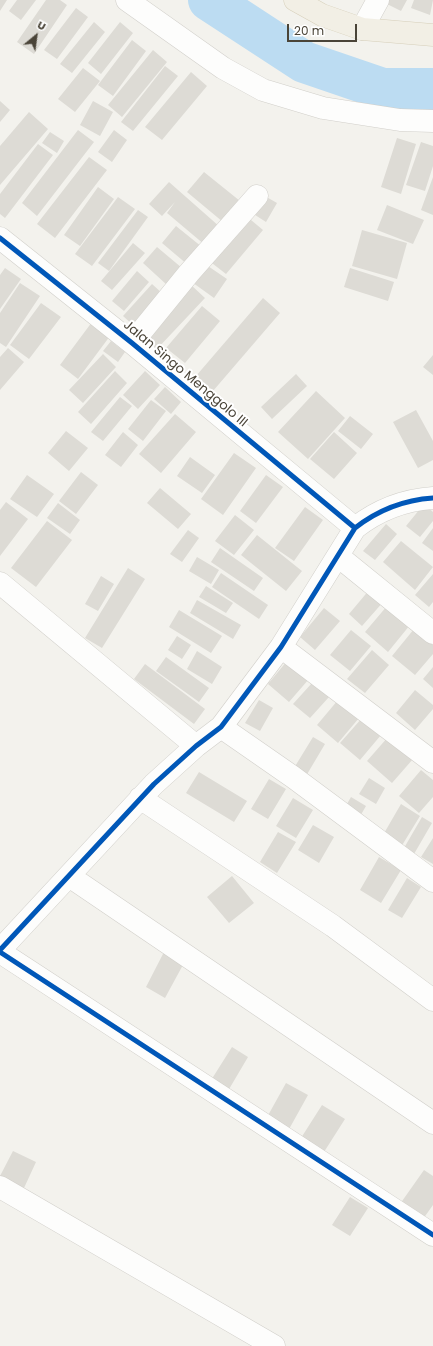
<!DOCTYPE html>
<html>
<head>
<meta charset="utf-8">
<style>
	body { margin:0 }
	#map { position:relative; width:433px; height:1346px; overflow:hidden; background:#f3f2ed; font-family:Poppins,sans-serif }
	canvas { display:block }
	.north { position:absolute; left:16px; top:16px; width:40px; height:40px; -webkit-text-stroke:3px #fff; paint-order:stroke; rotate:29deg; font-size:11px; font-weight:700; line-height:16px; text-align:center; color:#4a4438 }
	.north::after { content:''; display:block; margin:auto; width:14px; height:18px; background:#4a4438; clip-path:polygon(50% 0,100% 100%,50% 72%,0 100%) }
	.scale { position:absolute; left:287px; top:24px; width:70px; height:18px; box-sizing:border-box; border:2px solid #4a4438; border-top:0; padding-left:5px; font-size:12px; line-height:14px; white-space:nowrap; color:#4a4438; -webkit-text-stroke:3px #fff; paint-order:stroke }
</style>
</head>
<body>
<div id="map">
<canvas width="433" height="1346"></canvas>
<div class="north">U</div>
<div class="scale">20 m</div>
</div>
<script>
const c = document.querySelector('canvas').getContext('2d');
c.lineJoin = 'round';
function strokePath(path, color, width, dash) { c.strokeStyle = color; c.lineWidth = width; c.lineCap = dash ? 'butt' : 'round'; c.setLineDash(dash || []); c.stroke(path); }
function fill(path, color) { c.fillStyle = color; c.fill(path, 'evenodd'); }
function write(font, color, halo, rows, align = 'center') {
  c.font = font + ' Poppins,sans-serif'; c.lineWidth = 4; c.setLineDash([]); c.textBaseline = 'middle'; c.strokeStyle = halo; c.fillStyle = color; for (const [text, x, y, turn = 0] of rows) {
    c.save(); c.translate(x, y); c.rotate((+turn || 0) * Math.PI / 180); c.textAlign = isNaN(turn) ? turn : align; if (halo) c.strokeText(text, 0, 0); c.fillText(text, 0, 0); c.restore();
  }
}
const river = new Path2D(`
	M209,0L304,62L383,89H433`);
const building = new Path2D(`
	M0,0H7L0,11Z
	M17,0H36L21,20L9,11Z
	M46,0H60L67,5L34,54L17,42Z
	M389,0H407L401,11L387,4Z
	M414,0H433L430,15L411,8Z
	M76,8L88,17L57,59L44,50Z
	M94,22L105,32L72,73L60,64Z
	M120,22L133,33L101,74L88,63Z
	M132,40L146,51L113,96L98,85Z
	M153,50L167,62L122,117L108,105Z
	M165,66L178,76L133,131L121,122Z
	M83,68L100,81L75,112L58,99Z
	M191,72L207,86L162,140L145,127Z
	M0,101L10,110L0,122Z
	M93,101L113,112L100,136L80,125Z
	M29,112L48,129L0,185V146Z
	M78,130L94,142L37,216L22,203Z
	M114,130L127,140L112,162L98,152Z
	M50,132L64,141L57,153L42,143Z
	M397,138L416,144L401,194L381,187Z
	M421,142L433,146V166L425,191L406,185Z
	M38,144L53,155L5,218L0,214V194Z
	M89,157L107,170L55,238L37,224Z
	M204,172L240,201L223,222L187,192Z
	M433,177V215L421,210Z
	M169,182L220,227L205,245L167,213L175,202L162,216L149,204Z
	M98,187L114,199L80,246L64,235Z
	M263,195L277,203L266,222L252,213Z
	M118,197L135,209L92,266L75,254Z
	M387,205L424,220L413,244L377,230Z
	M138,210L148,217L109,271L98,263Z
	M245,215L263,230L226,274L208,260Z
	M176,226L202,247L188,265L162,243Z
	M362,230L407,243L397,279L352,266Z
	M133,243L145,253L112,290L101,281Z
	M157,247L182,268L167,285L143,263Z
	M202,262L227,279L214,298L189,280Z
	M5,268L21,279L0,309V275Z
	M350,268L394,282L388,301L344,287Z
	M137,271L149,282L124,311L112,301Z
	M20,283L40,296L6,347L0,343V313Z
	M152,284L163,294L134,326L123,316Z
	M190,284L205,298L157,349L142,335Z
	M263,298L280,313L213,391L196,376Z
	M41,303L61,317L29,359L10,345Z
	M202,306L220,321L185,363L166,348Z
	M92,322L110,336L78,379L60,365Z
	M111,341L125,352L118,362L103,351Z
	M8,348L24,362L0,390V357Z
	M103,354L116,367L83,403L69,390Z
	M433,355V375L423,367Z
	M115,371L127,383L91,424L78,412Z
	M145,371L160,385L138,409L123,395Z
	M296,374L307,386L272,419L261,407Z
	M165,387L181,402L171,414L154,399Z
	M316,391L345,418L308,459L278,432Z
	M120,397L132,406L103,441L91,432Z
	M151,400L166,411L143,441L128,429Z
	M416,410L433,441V460L418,468L393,422Z
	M175,414L196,432L161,473L139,454Z
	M350,416L373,434L361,449L338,431Z
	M66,431L88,448L69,471L48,453Z
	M123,432L138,445L121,467L105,455Z
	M334,432L357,453L334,479L310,459Z
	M234,453L256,468L223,515L201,499Z
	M190,457L215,475L202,493L177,476Z
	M81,472L98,485L76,514L59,501Z
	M27,475L54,494L37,517L10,499Z
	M266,475L283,487L256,523L240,511Z
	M160,488L191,514L178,529L147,503Z
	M6,502L28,519L0,556V510Z
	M58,503L80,520L70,534L47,518Z
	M424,504L433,512V521L420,537L406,526Z
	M305,507L323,520L294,561L275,548Z
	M235,515L254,530L234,555L215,541Z
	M47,521L72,540L36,587L11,568Z
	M386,524L397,534L375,560L363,551Z
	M433,528V551L422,543Z
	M188,530L199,538L182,562L170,554Z
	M257,535L302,571L286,591L241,555Z
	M401,541L433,567L415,590L383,562Z
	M220,548L263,578L254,591L211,562Z
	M197,557L219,570L211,584L189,571Z
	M128,568L145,579L102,648L85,638Z
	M221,573L268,605L259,619L212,587Z
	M433,574V602L429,607L415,595Z
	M101,576L114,584L98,611L85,604Z
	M206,586L233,603L226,613L199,597Z
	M370,589L384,601L362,626L349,614Z
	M197,600L241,625L233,639L190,613Z
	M387,606L410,625L388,652L365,632Z
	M324,608L340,621L315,650L300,637Z
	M179,610L222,636L211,653L169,627Z
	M414,629L433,645V654L415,675L392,656Z
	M351,630L371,646L350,671L330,655Z
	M177,636L191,645L182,659L168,650Z
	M372,650L389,665L365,693L347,679Z
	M197,651L222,667L212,684L187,669Z
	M166,657L209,688L199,702L156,671Z
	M287,661L309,679L289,702L268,684Z
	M145,664L205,709L194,724L134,679Z
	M433,667V688L423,679Z
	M312,683L329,697L310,718L293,704Z
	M415,690L433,705V709L415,730L396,713Z
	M259,700L273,708L260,731L245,723Z
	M338,700L359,718L338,743L317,725Z
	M362,718L381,735L360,760L340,743Z
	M313,737L325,744L306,776L294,768Z
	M388,737L413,759L392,783L367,761Z
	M421,770L433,780V797L419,813L399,796Z
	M199,772L247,801L234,822L186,793Z
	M369,778L385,788L376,804L359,794Z
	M269,779L286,789L268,819L251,809Z
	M351,797L366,806L359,818L344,809Z
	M293,798L313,810L296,838L276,826Z
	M401,804L420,816L401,847L383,835Z
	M422,817L432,823L414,854L404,848Z
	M313,825L334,837L319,863L298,850Z
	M278,832L296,842L277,873L260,862Z
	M433,838V864L421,857Z
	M379,857L401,870L381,903L360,890Z
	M232,876L254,903L229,923L207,897Z
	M407,878L421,887L402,918L388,910Z
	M164,952L184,963L165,998L146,987Z
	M232,1047L248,1057L225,1096L208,1085Z
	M286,1083L308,1095L288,1131L266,1119Z
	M322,1105L345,1119L324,1152L301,1138Z
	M13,1151L36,1162L24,1188L0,1176Z
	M424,1170L433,1176V1205L423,1219L400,1204Z
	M350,1197L368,1208L350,1236L332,1225Z`);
const minor = new Path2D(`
	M127,0L223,68L263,90L323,108L400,120L433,121
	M362,29L378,0
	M0,238L132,343L355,528
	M132,343L189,273L257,196
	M338,556L433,633
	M0,583L196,746
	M281,647L433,762
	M221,727L293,777L433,881
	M140,798L333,926L433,1000
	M69,876L433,1123
	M0,950L154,784L196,746L221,727L281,647L355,528C378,510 403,500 433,498
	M0,952L433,1235
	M0,1187L274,1346`);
const major = new Path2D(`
	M295,0L322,15L362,29L433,35`);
const cycleway = new Path2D(`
	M0,238L132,343L355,528
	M0,950L154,784L196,746L221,727L281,647L355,528C378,510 403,500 433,498
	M0,952L433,1235`);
const streetNames = [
	["Jalan Singo Menggolo III",185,374,40]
];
strokePath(river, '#bcdcf2', 42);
fill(building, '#dddbd5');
strokePath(minor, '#d1cfca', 23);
strokePath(major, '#d6cfba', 23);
strokePath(minor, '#fdfdfc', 22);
strokePath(major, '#f2efe5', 22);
strokePath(cycleway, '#0057b8', 5);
write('13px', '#4a4438', '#fff', streetNames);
</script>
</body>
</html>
